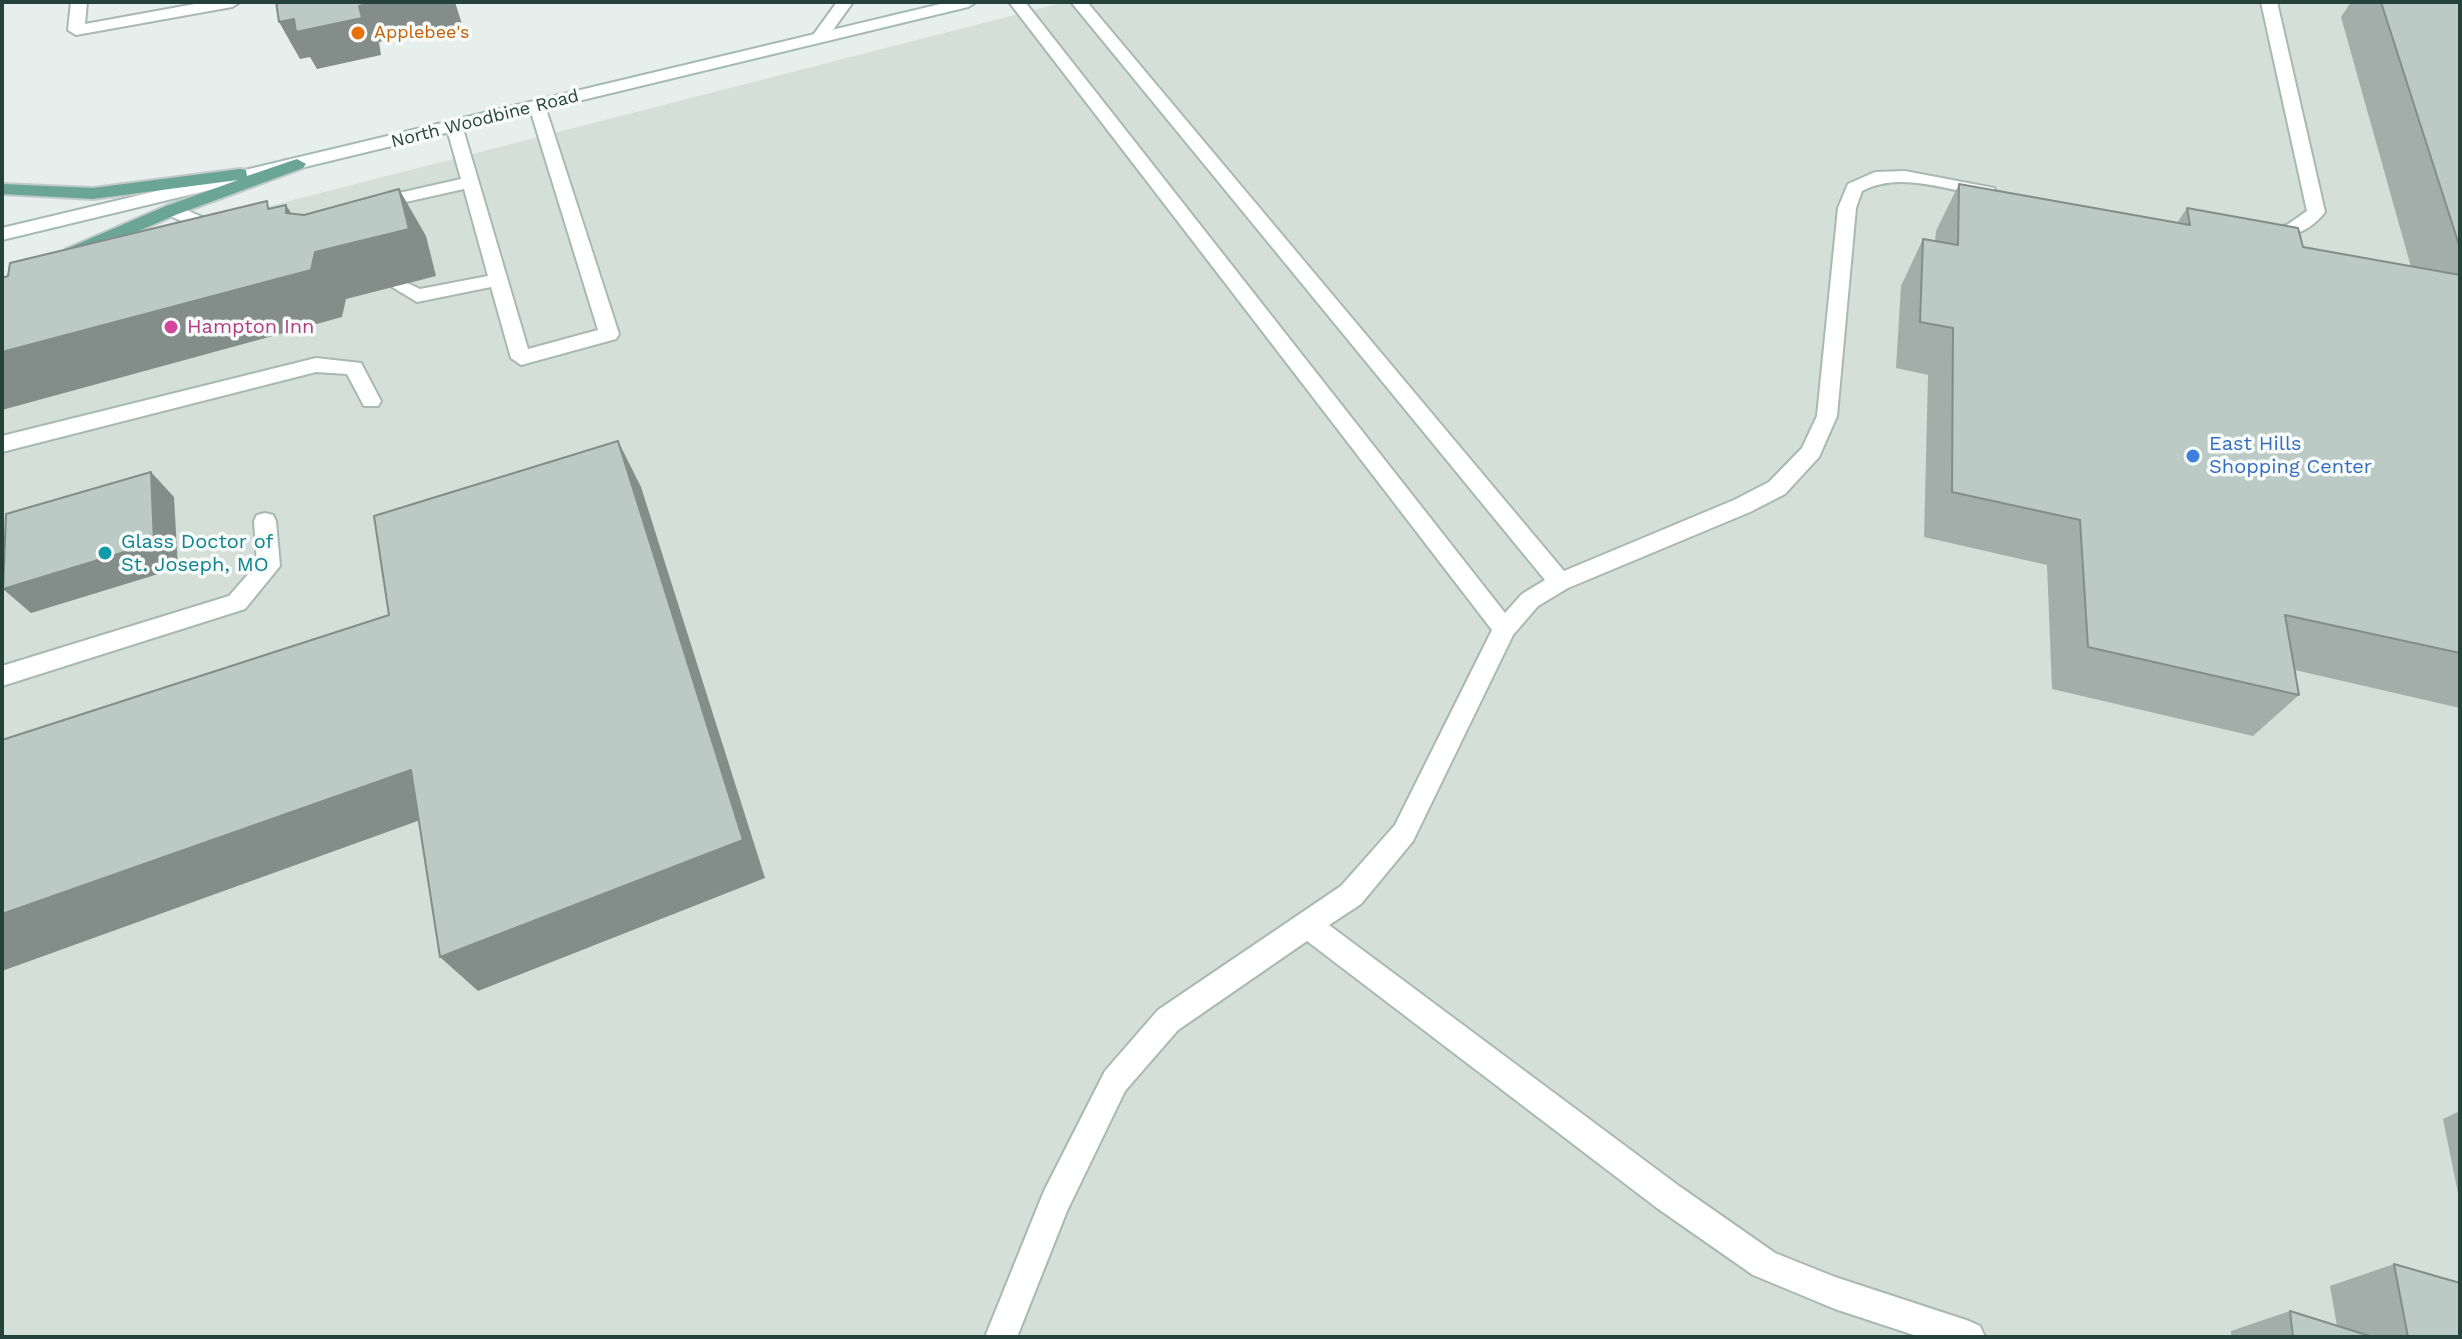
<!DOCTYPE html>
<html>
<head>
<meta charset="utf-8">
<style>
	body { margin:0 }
	#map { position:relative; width:2462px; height:1339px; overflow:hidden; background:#e6efeb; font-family:"Work Sans",sans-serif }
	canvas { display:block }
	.frame { position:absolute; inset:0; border:4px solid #24423a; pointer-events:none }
</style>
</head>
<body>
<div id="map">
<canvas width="2462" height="1339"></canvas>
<div class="frame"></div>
</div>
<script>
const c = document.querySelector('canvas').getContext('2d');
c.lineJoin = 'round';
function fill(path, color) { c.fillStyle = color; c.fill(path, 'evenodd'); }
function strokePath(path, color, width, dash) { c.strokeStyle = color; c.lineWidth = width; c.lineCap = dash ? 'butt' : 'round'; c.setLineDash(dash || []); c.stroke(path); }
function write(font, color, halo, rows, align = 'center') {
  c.font = font + ' "Work Sans",sans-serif'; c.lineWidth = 7; c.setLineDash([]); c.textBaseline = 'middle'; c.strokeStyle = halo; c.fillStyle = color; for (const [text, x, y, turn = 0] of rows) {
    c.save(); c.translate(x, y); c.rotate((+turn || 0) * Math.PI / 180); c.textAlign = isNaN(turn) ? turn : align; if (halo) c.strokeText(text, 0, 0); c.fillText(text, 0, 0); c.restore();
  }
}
const built = new Path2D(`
	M1065,2H2460V1337H2V314L180,229Z`);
const service = new Path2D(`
	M71,2H87L85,24L206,2H240L232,7L76,35L68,30Z
	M837,2H853L825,41H813L811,38Z
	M1009,2H1025L1505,613L1522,594L1545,580L1071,2H1087L1564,571L1734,500L1769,482L1802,448L1817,416L1838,208L1848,184L1875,172L1905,171L1994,188L1997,192L1994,196L1988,197C1948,190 1900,171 1862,191L1856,208L1837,416L1819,457L1785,494L1750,512L1568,588L1538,606L1513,635L1413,841L1361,904L1329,925L1679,1186L1775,1253L1835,1277L1969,1321L1980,1326L1985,1337H1920L1835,1309L1753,1275L1657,1208L1307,941L1178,1030L1125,1091L1067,1211L1017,1337H985L1044,1191L1105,1071L1158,1010L1341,886L1395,825L1492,630Z
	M2261,2H2277L2325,212C2310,232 2289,238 2265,240L2256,234L2258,230L2287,225L2307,211Z
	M537,101L545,106L619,334L616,339L521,365L511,358L491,287L417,302L389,285L399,279L420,289L488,276L464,189L374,209L365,204L368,200L461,179L446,126L449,122H461L528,349L598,330L529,106Z
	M172,204L228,228L230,232L221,238L214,236L166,214L163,210Z
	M316,358L361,363L381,401L378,406H364L347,374L316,372L2,452V436Z
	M265,513L273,515L276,521L280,566L245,609L2,686V666L229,596L257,564L254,521L257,515Z`);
const secondary = new Path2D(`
	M949,2H976L968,7L2,240V228Z`);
const primary = new Path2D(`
	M297,159L306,164L303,168L178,214L73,259L64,253L66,249L166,206L238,180L93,199L2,194V184L93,188L240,169L246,170L247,176Z`);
const wall = new Path2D(`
	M2351,2H2460V708L2295,670L2299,695L2253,736L2052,689L2047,565L1924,537L1928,375L1896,368L1901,286L1923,239L1935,241L1936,231L1959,184L2177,223L2187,208L2303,247L2411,267L2341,17Z
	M2460,1111V1203L2443,1119Z
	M2394,1264L2460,1337H2231V1331L2290,1311L2337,1326L2330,1286Z`);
const shadedWall = new Path2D(`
	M376,2H455L462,24L379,42L381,55L317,69L310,57L300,59L279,22Z
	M399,189L426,236L436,276L346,299L342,317L2,410V352L286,213V205L316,252Z
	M618,441L641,487L765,878L478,991L440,957Z
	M151,472L174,497L178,568L31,613L3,589Z
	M411,770L448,810L2,971V914Z`);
const building = new Path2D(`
	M276,2H376L359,6L362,18L296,32L294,19L279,22Z
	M2381,2H2460V248Z
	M1959,184L2190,225L2187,208L2298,228L2303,247L2460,275V653L2285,615L2299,695L2088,647L2080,520L1952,492L1953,328L1920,322L1923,239L1958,245Z
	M399,189L409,229L315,252L311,270L2,352V278L8,276L10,263L267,201L268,209L286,205V213L304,215Z
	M618,441L743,840L440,957L411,770L2,914V740L389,615L374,516Z
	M151,472L154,543L3,589L6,514Z
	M2394,1264L2460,1283V1337H2408Z
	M2290,1311L2373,1337H2293Z`);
const markers = [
	[358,33,8,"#e8710a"],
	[171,327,8,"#d1479c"],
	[2193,456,8,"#3f7fe0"],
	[105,553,8,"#0f9aa8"]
];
const farFoodnames = [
	["Applebee's",374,33]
];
const farStreetnames = [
	["North Woodbine Road",485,119,-14]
];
const hotelNames = [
	["Hampton Inn",187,327]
];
const shopNames = [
	["East Hills",2209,444],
	["Shopping Center",2209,467]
];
const cultureNames = [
	["Glass Doctor of",121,542],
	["St. Joseph, MO",121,565]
];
fill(built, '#d4dfda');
strokePath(service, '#a8b8b2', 4);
strokePath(secondary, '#a4bbb3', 4);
strokePath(primary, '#c2cac8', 4);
fill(service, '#fff');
fill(secondary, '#fff');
fill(primary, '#6aa596');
fill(wall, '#a1aea9');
fill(shadedWall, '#838d89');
fill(building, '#bbcac4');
strokePath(building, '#838d89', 2);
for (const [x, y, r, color] of markers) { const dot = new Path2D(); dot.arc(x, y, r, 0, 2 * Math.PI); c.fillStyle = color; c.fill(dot); strokePath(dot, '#f7fbf9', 3); }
write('18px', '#c56008', '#f7fbf9', farFoodnames, 'left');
write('18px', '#24423a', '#f7fbf9', farStreetnames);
write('20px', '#b23c85', '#f7fbf9', hotelNames, 'left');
write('20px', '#366cbe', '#f7fbf9', shopNames, 'left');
write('20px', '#0d838f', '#f7fbf9', cultureNames, 'left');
</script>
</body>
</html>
